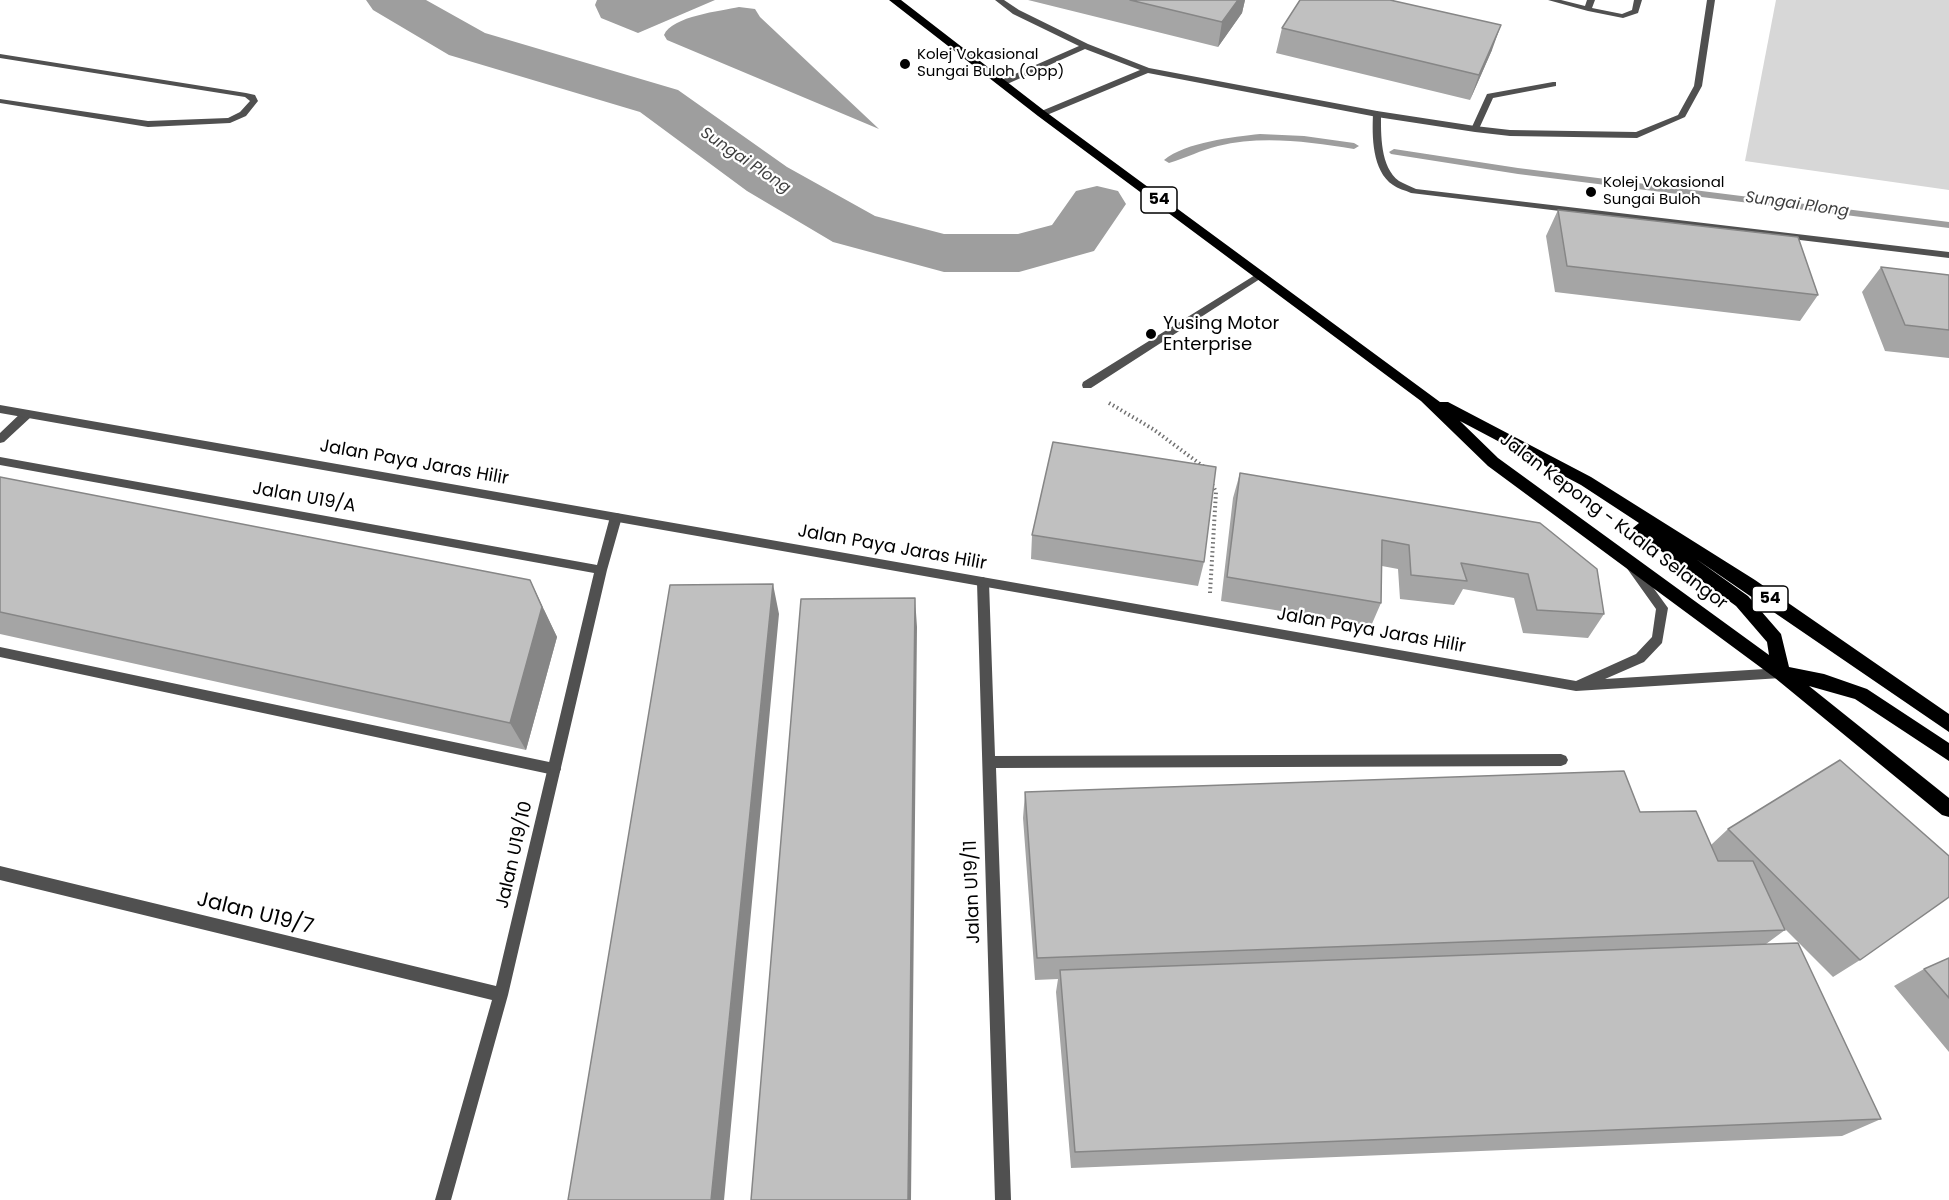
<!DOCTYPE html>
<html>
<head>
<meta charset="utf-8">
<style>
	body { margin:0 }
	canvas { display:block; background:#fff }
</style>
</head>
<body>
<canvas width="1949" height="1200"></canvas>
<script>
const c = document.querySelector('canvas').getContext('2d');
c.lineJoin = 'round';
function fill(path, color) { c.fillStyle = color; c.fill(path, 'evenodd'); }
function strokePath(path, color, width, dash) { c.strokeStyle = color; c.lineWidth = width; c.lineCap = dash ? 'butt' : 'round'; c.setLineDash(dash || []); c.stroke(path); }
function write(font, color, halo, rows, align = 'center') {
  c.font = font + ' Poppins,sans-serif'; c.lineWidth = 4.5; c.setLineDash([]); c.textBaseline = 'middle'; c.strokeStyle = halo; c.fillStyle = color; for (const [text, x, y, turn = 0] of rows) {
    c.save(); c.translate(x, y); c.rotate((+turn || 0) * Math.PI / 180); c.textAlign = isNaN(turn) ? turn : align; if (halo) c.strokeText(text, 0, 0); c.fillText(text, 0, 0); c.restore();
  }
}
const green = new Path2D(`
	M1776,0H1949V190L1745,161Z`);
const water = new Path2D(`
	M597,0H715L638,33L601,18L595,5Z
	M739,7L755,9L760,17L879,129L667,40L664,35C672,16 721,11 739,7Z`);
const stream = new Path2D(`
	M1260,134L1304,136L1354,143L1359,146L1354,149C1309,142 1263,135 1218,146C1201,150 1186,158 1169,163L1164,160C1186,142 1233,137 1260,134Z
	M1394,149L1518,168L1949,222V228L1518,174L1391,154L1389,152Z`);
const river = new Path2D(`
	M366,0H426L485,33L678,90L787,167L875,216L944,234H1018L1052,225L1076,191L1097,186L1118,191L1126,204L1094,251L1019,272H944L833,242L747,191L640,112L449,55L373,10Z`);
const path = new Path2D(`
	M1109,403L1153,429L1204,467
	M1210,593L1216,492L1211,482`);
const service = new Path2D(`
	M1548,0H1561L1585,6L1587,0H1595L1592,8L1622,14L1632,10L1634,0H1642L1638,13L1623,18L1588,11Z
	M0,54L246,93L255,95L258,101L246,116L230,123L148,127L0,103V99L148,121L228,118L240,112L250,101L245,97L0,58Z
	M1553,82H1556V86L1493,98L1478,131L1471,129L1487,94Z
	M1377,111L1381,114C1381,134 1380,167 1399,181C1404,184 1410,186 1416,189L1949,252V258L1411,193C1405,190 1398,189 1393,185C1372,171 1372,136 1373,114Z
	M1260,272L1265,275L1263,277L1091,388H1083L1082,385L1083,382Z
	M0,647L554,763L559,765L561,769L559,773L554,775L0,657Z`);
const minor = new Path2D(`
	M995,0H1004L1019,10L1088,44L1149,68L1377,111L1475,126L1510,130L1636,132L1678,115L1694,86L1707,0H1715L1702,86L1685,117L1637,138L1510,136L1475,132L1377,117L1148,73L1042,117L1039,116V112L1140,70L1085,49L1005,85H999V81L1079,46L1013,14Z
	M27,410L32,414L31,417L4,442L0,443V433L23,411Z
	M0,457L597,565L610,517L616,513L620,514L622,517L607,570L508,995L451,1200H435L492,1000L0,880V866L496,986L594,573L0,465Z
	M983,577L987,579L989,582L995,756L1561,754L1566,756L1568,760L1566,764L1561,766L996,768L1011,1200H995L977,582L979,579Z`);
const tertiary = new Path2D(`
	M0,405L1576,681L1636,654L1652,637L1656,609L1626,567L1632,562L1636,564L1668,608L1662,643L1644,662L1605,679L1781,668L1785,669L1787,673L1785,677L1781,678L1576,691L0,413Z`);
const trunk = new Path2D(`
	M889,0H901L1046,112L1440,402H1448L1591,477L1755,580L1949,714V732L1696,559L1748,596L1781,634L1789,667L1824,674L1867,689L1949,743V761L1855,699L1809,686L1949,798V817L1942,815L1775,678L1488,466L1421,401L1038,116ZM1460,421L1581,485L1639,523L1633,528L1635,532L1736,606L1767,642L1769,655L1498,458Z`);
const wall = new Path2D(`
	M1028,0H1245L1242,13L1218,47Z
	M1282,28L1492,50L1470,100L1276,53Z
	M1558,210L1818,295L1800,321L1555,292L1546,236Z
	M1881,267L1949,275V358L1885,351L1862,292Z
	M1240,473L1597,569L1604,614L1588,638L1523,633L1514,598L1463,589L1454,605L1400,599L1398,569L1382,566L1381,603L1371,626L1221,601L1233,498Z
	M0,477L544,610L557,637L526,750L0,634Z
	M1032,535L1204,562L1198,586L1031,559Z
	M1025,792L1640,812L1711,845L1728,829L1860,960L1833,977L1784,928L1785,930L1766,944L1881,1119L1842,1136L1071,1168L1056,992L1058,979L1035,980L1023,818Z
	M1949,958V1052L1894,986L1924,969Z`);
const shadedWall = new Path2D(`
	M1238,0H1245L1242,13L1218,47L1222,22Z
	M1501,25L1492,50L1470,100L1479,75Z
	M530,580L557,637L526,750L510,723Z
	M773,584L779,614L724,1200H711Z
	M915,598L917,627L911,1200H908Z`);
const building = new Path2D(`
	M1130,0H1238L1222,22Z
	M1300,0H1390L1501,25L1479,75L1282,28Z
	M1558,210L1798,237L1818,295L1567,266Z
	M1881,267L1949,275V330L1905,325Z
	M1053,442L1216,467L1204,562L1032,535Z
	M1240,473L1540,523L1597,569L1604,614L1537,610L1528,574L1461,563L1467,581L1411,575L1409,545L1382,540L1381,603L1227,577Z
	M0,477L530,580L542,607L510,723L0,612Z
	M773,584L711,1200H568L670,585Z
	M915,598L908,1200H751L801,599Z
	M1840,760L1949,856V897L1860,960L1728,829Z
	M1624,771L1640,812L1696,811L1718,861H1753L1785,930L1037,958L1025,792Z
	M1798,943L1881,1119L1075,1152L1060,970Z
	M1949,958V998L1924,969Z`);
const markers = [
	[905,64,6,"#000"],
	[1591,192,6,"#000"],
	[1151,334,6,"#000"]
];
const farPoinames = [
	["Kolej Vokasional",917,55],
	["Sungai Buloh (Opp)",917,72],
	["Kolej Vokasional",1603,183],
	["Sungai Buloh",1603,200]
];
const farWaternames = [
	["Sungai Plong",745,161,34],
	["Sungai Plong",1797,205,8]
];
const shields = [
	[1159,200,36],
	[1770,599,36]
];
const shieldNames = [
	["54",1159,200],
	["54",1770,599]
];
const poiNames = [
	["Yusing Motor",1163,324],
	["Enterprise",1163,345]
];
const streetNames = [
	["Jalan Paya Jaras Hilir",414,463,10],
	["Jalan U19/A",304,498,10],
	["Jalan Kepong - Kuala Selangor",1613,522,37],
	["Jalan Paya Jaras Hilir",892,548,10],
	["Jalan Paya Jaras Hilir",1371,631,10],
	["Jalan U19/10",515,855,-77],
	["Jalan U19/11",973,892,-92]
];
const nearStreetnames = [
	["Jalan U19/7",255,914,14]
];
fill(green, '#d7d7d7');
fill(water, '#9e9e9e');
fill(stream, '#9e9e9e');
fill(river, '#9e9e9e');
strokePath(path, '#727272', 4, [1.5, 3]);
fill(service, '#505050');
fill(minor, '#505050');
fill(tertiary, '#505050');
fill(trunk, '#000');
fill(wall, '#a5a5a5');
fill(shadedWall, '#868686');
fill(building, '#c0c0c0');
strokePath(building, '#868686', 1.5);
for (const [x, y, r, color] of markers) { const dot = new Path2D(); dot.arc(x, y, r, 0, 2 * Math.PI); c.fillStyle = color; c.fill(dot); strokePath(dot, '#fff', 2); }
write('15px', '#000', '#fff', farPoinames, 'left');
write('italic 16px', '#3f3f3f', '#fff', farWaternames);
for (const [x, y, w] of shields) { const box = new Path2D(); box.roundRect(x - w / 2, y - 13, w, 26, 4.5); c.fillStyle = '#fff'; c.fill(box); strokePath(box, '#000', 1.5); }
write('bold 16px', '#000', null, shieldNames);
write('18px', '#000', '#fff', poiNames, 'left');
write('18px', '#000', '#fff', streetNames);
write('21px', '#000', '#fff', nearStreetnames);
</script>
</body>
</html>
